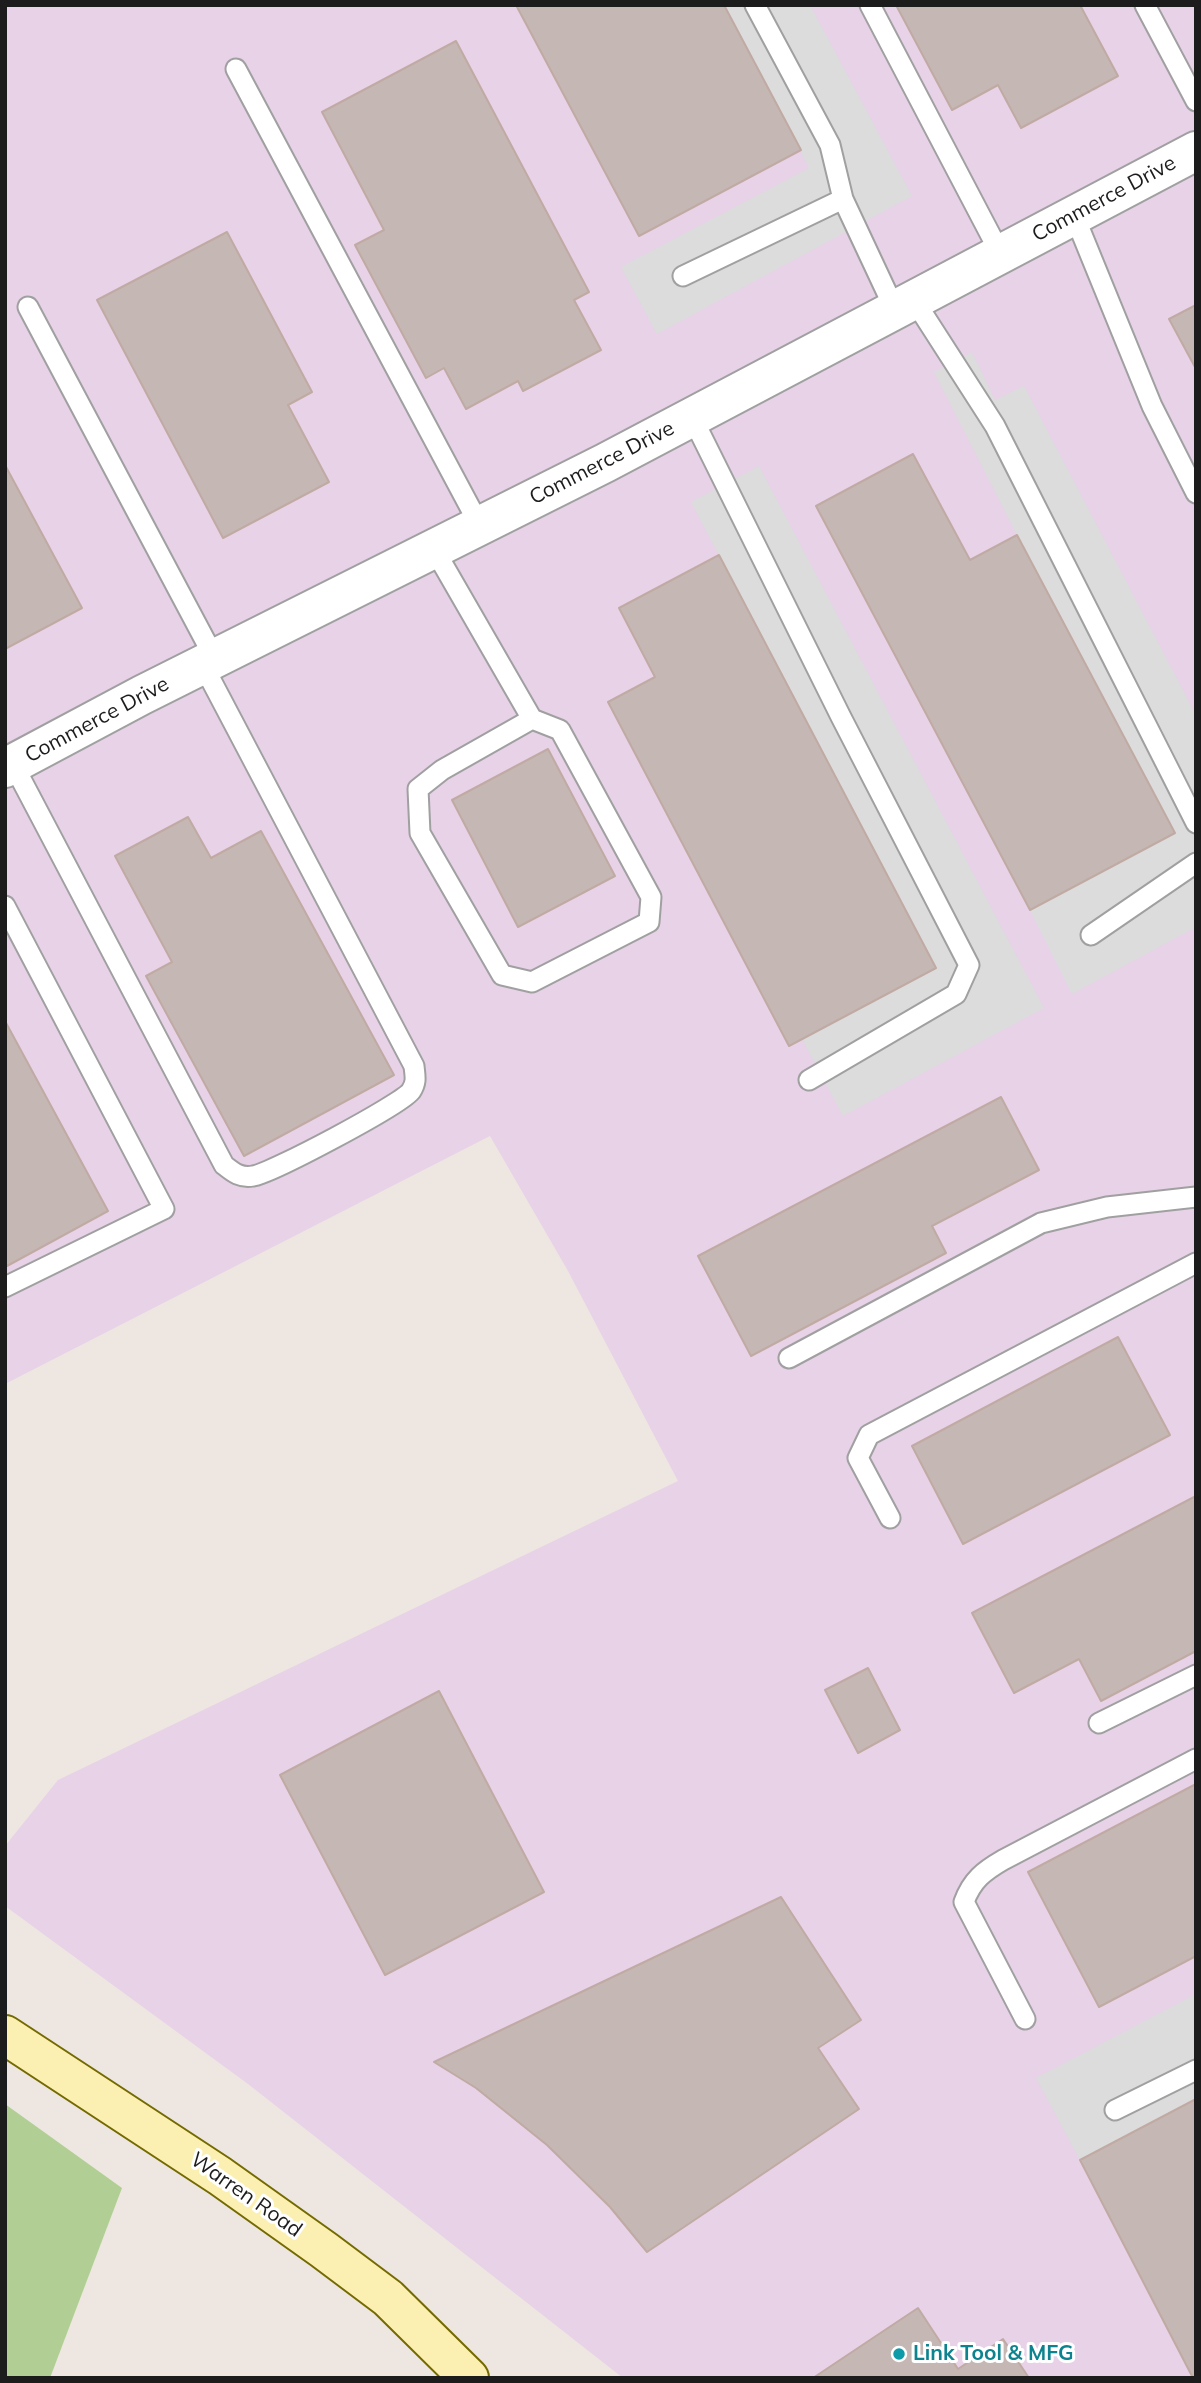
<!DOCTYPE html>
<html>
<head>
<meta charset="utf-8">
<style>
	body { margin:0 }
	#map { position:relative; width:1201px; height:2383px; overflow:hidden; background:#eee7e1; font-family:Mulish,sans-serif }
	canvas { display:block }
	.frame { position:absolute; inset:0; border:7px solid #1c1c1c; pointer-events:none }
</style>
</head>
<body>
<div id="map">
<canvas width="1201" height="2383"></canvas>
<div class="frame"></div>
</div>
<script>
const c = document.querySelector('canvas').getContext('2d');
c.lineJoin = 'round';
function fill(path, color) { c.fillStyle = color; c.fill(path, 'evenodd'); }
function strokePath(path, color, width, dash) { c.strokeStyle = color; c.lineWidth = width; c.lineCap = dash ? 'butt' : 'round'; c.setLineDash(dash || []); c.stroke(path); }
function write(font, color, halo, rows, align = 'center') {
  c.font = font + ' Mulish,sans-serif'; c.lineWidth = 6; c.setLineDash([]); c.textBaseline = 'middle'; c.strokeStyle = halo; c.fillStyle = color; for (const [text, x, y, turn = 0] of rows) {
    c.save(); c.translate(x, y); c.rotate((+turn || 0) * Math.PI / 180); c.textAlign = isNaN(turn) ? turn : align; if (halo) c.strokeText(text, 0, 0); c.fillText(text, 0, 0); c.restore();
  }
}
const industrial = new Path2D(`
	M5,5H1196V2378H623L248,2084L5,1906V1846L58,1780L678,1481L568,1271L490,1136L5,1384Z`);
const forest = new Path2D(`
	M5,2104L122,2188L50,2378H5Z`);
const parking = new Path2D(`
	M724,5H810L912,196L657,334L621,267L809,168Z
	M972,352L995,400L1024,386L1196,715V927L1072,994L1030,910L1017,535L934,372Z
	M759,466L1044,1008L843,1116L802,1039L936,968L691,502Z
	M1196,1994V2099L1080,2160L1036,2078Z`);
const building = new Path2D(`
	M516,5H724L801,150L639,236Z
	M896,5H1080L1118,76L1021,128L998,85L952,110Z
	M456,41L589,292L574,300L601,350L523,391L518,381L466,409L444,368L426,378L355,245L384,230L322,112Z
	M227,232L312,392L288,405L329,482L223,538L97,300Z
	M1196,305V369L1169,319Z
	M913,454L970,560L1017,535L1175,833L1030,910L816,506Z
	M5,465L82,608L5,649Z
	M719,555L936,968L789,1046L608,702L655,677L619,608Z
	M548,749L615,876L518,927L452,800Z
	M188,817L211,858L261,831L394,1075L244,1156L146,976L172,962L115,856Z
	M5,1021L108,1211L7,1266L5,1262Z
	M1001,1097L1039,1170L932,1226L946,1253L751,1356L698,1256Z
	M1118,1337L1170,1435L963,1544L912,1446Z
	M1196,1496V1651L1101,1701L1079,1659L1014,1693L972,1613Z
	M868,1668L900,1730L858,1753L825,1690Z
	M439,1691L544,1892L385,1975L280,1775Z
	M1196,1784V1956L1099,2007L1028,1872Z
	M781,1897L861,2020L818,2048L859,2109L647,2252L610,2207L547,2145L476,2088L434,2062Z
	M1196,2099V2378H1193L1080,2160Z
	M918,2308L958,2369L1003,2339L1029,2378H813Z`);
const service = new Path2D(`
	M755,5L830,145L843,199L895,310
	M870,5L1000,253
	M1145,5L1196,101
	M236,69L480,526
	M1074,215L1152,406L1196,493
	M683,276L843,199
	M914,300L995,426L1196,823
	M28,307L215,659
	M692,417L841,717L969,965L956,994L809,1080
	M434,549L532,719L560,730L651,897L649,922L532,982L502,975L420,833L418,789L442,770L532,719
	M13,764L224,1165C234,1173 240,1178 253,1176C270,1174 402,1104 411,1091C417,1082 415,1076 414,1066L203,665
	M5,906L164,1209L5,1287
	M1091,935L1196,863
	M789,1358L1041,1223L1107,1207L1196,1197
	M890,1518L858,1458L869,1435L1196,1263
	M1099,1723L1196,1675
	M1025,2019L964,1902C972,1880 984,1871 1003,1860L1196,1759
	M1115,2110L1196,2070`);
const minor = new Path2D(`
	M5,768L142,695L605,463L1196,151`);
const secondary = new Path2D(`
	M5,2035L220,2176L324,2250L388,2298L469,2378`);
const markers = [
	[899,2354,7,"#0f9aa8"]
];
const streetNames = [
	["Commerce Drive",1104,199,-28],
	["Commerce Drive",602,463,-27],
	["Commerce Drive",97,720,-28],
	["Warren Road",246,2195,35]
];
const cultureNames = [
	["Link Tool & MFG",913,2354]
];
fill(industrial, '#e7d2e7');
fill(forest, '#b1cf94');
fill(parking, '#dcdcdc');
fill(building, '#c5b8b4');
strokePath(building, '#c0aaa3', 2);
strokePath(service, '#a0a0a0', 23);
strokePath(minor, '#a0a0a0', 42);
strokePath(secondary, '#746a01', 42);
strokePath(service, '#fff', 19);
strokePath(minor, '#fff', 38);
strokePath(secondary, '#fbf0b1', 38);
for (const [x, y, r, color] of markers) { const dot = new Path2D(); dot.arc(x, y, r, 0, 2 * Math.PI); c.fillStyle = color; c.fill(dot); strokePath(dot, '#fff', 2.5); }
write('21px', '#1c1c1c', '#fff', streetNames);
write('bold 21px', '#0d838f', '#fff', cultureNames, 'left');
</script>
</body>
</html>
